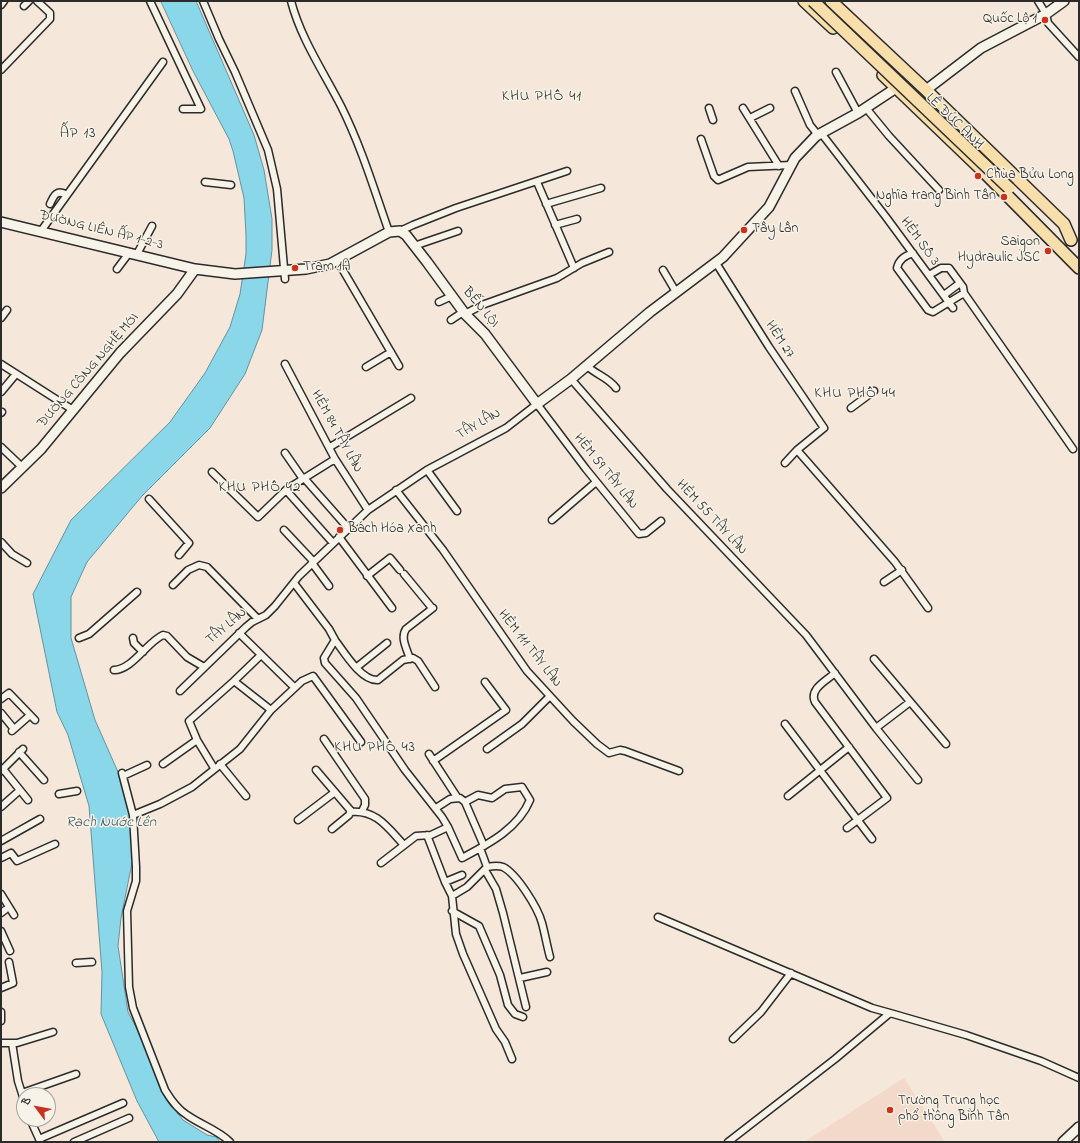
<!DOCTYPE html>
<html>
<head>
<meta charset="utf-8">
<style>
	body { margin:0 }
	#map { position:relative; width:1080px; height:1143px; overflow:hidden; background:#f5e7da; font-family:"Indie Flower",sans-serif }
	canvas { display:block }
	.frame { position:absolute; inset:0; border:2px solid #2b2b2b; pointer-events:none }
	.north { position:absolute; left:16px; top:1087px; width:40px; height:40px; box-sizing:border-box; background:#f7f3e8; border:1px solid #a5a39c; border-radius:50%; rotate:302deg; font-size:11px; font-weight:700; line-height:16px; text-align:center; color:#2b2b2b }
	.north::after { content:''; display:block; margin:auto; width:14px; height:18px; background:#c8321e; clip-path:polygon(50% 0,100% 100%,50% 72%,0 100%) }
</style>
</head>
<body>
<div id="map">
<canvas width="1080" height="1143"></canvas>
<div class="frame"></div>
<div class="north">B</div>
</div>
<script>
const c = document.querySelector('canvas').getContext('2d');
c.lineJoin = 'round';
function fill(path, color) { c.fillStyle = color; c.fill(path, 'evenodd'); }
function strokePath(path, color, width, dash) { c.strokeStyle = color; c.lineWidth = width; c.lineCap = dash ? 'butt' : 'round'; c.setLineDash(dash || []); c.stroke(path); }
function write(font, color, halo, rows, align = 'center') {
  c.font = font + ' "Indie Flower",sans-serif'; c.lineWidth = 3; c.setLineDash([]); c.textBaseline = 'middle'; c.strokeStyle = halo; c.fillStyle = color; for (const [text, x, y, turn = 0] of rows) {
    c.save(); c.translate(x, y); c.rotate((+turn || 0) * Math.PI / 180); c.textAlign = isNaN(turn) ? turn : align; if (halo) c.strokeText(text, 0, 0); c.fillText(text, 0, 0); c.restore();
  }
}
const built = new Path2D(`
	M904,1078L945,1142H804Z`);
const water = new Path2D(`
	M161,1H196L254,135L264,170L272,219V250L262,330L245,374L210,428L142,496L87,562L71,597V638L95,720L126,790L132,818L133,858L121,918L118,946L128,1012L147,1048L164,1095L183,1120L207,1135L216,1137L220,1142H159L137,1101L101,1014L102,972L89,806L68,735L57,712L33,594L71,520L170,422L205,373L230,327L240,294L246,254V235L244,198L233,151L229,139L193,71Z`);
const street = new Path2D(`
	M150,1L201,109H183
	M203,1L219,39L235,72L268,150L277,189L285,279
	M291,1C301,39 323,71 341,106C361,146 374,189 389,232
	M1038,1L1046,14L1048,23L1079,57
	M1,5L4,1
	M24,6L29,1
	M1,70L50,19V13L37,1
	M836,72L858,113
	M795,91L810,125L818,135
	M709,108L713,120
	M743,108L779,166
	M866,108L889,136L939,190
	M750,118L770,108
	M821,133L886,217L953,308
	M701,139L714,176L718,180L748,167L791,165
	M205,182L231,185
	M537,182L574,268
	M50,204C54,195 57,189 67,195
	M546,204L601,188
	M555,225L577,219
	M41,231L163,62
	M400,231L413,225L456,208L567,171
	M414,246L458,231
	M913,253C905,256 899,259 897,268L928,310L933,312L964,293
	M137,254L152,226
	M337,260L399,366
	M716,263L769,347L824,428L797,450L785,463
	M117,269L129,253
	M663,270L676,292
	M929,275L941,268H949L963,287L964,293L1073,449
	M944,295L960,283
	M439,302L452,296
	M465,314L482,305L557,278L582,263L609,252
	M1,318L7,310
	M451,320L463,312
	M1,364L73,410
	M285,364L335,459L368,510
	M586,365C596,375 608,377 616,388
	M366,367L391,352
	M571,379L667,489L806,635L876,728
	M1,392L16,374
	M851,408L874,391
	M1,413L2,412
	M1,447L22,467
	M330,447L411,398
	M797,450L895,562L928,608
	M285,453L303,479
	M427,470L457,511
	M212,472L258,517L287,489L335,459
	M304,478L348,528
	M286,490L333,543
	M396,490L443,550L527,671L573,721L597,744L609,753L620,750L625,751L679,771
	M149,499L189,543L179,555
	M552,520L596,482
	M284,530L314,562
	M339,537L392,608
	M1,542L12,554L27,563
	M312,563L329,586
	M404,574L432,608
	M367,576L390,558L400,570
	M884,582L902,570
	M294,583L329,629L335,640L324,658L325,663L356,698L405,770L442,817L448,827L431,835L416,836L381,863
	M173,585L188,570L199,565L207,567L258,619
	M239,633L294,687
	M79,638L89,634L137,592
	M133,638L134,643L143,652
	M335,640C344,652 361,681 378,680L403,660L413,658L418,661L435,687
	M410,659C407,649 400,638 406,629L433,608
	M874,659L946,744
	M357,667L387,643
	M114,670C132,670 147,642 163,635L167,636L187,657L204,667
	M835,673C826,681 809,689 815,702L887,798L847,828
	M234,681L261,655
	M180,691L246,627L252,622L266,615L275,606L299,576L368,510L427,470L506,428L537,404L586,469L639,534L646,533L661,521
	M1,699L9,693L35,720
	M910,702L876,728L918,780
	M1,713L14,729
	M785,724L872,839
	M12,731L29,716
	M324,739L365,799V805L362,811
	M487,749L522,724L550,696
	M19,752L44,780
	M429,754L457,797
	M433,761L506,710L485,682
	M163,764L197,740
	M220,764L246,796
	M214,768L197,740L189,721L234,681L271,710L302,681L313,676L361,742
	M3,769L28,800
	M316,770L351,811L349,815L332,829
	M1,771L23,749
	M122,773L133,815L136,867V881L127,911L129,987L133,1008L165,1090C171,1100 177,1109 187,1115C201,1125 218,1130 230,1142
	M123,776L147,765
	M59,794L77,791
	M788,796L849,747
	M1,807L20,790
	M436,808L450,799L460,798L465,802L484,846
	M350,812C376,809 388,828 404,845
	M133,815L160,804L192,787L240,749L271,710
	M298,820L335,792
	M448,827L462,858C488,844 518,829 530,800L522,787L505,789L492,798L478,795L465,802
	M427,835L445,882L462,875
	M1,841L40,819
	M1,858L11,853L17,861L55,844
	M487,867C493,866 497,865 503,867C517,874 538,908 542,923C545,934 547,946 550,957
	M485,870L496,889L503,913L526,1007
	M445,882L452,896L456,934L463,954L496,1029L505,1042L512,1059
	M1,894L14,915
	M452,896L467,887L487,867L480,848
	M452,911L479,926L500,975L508,1005L515,1014L523,1017
	M1,913L5,910
	M658,917L872,1008L890,1013
	M1,931L10,951
	M76,963L92,962
	M520,978L547,972
	M1,988L13,983L9,962
	M1,1012V1021
	M733,1039L761,1012L791,973
	M1,1043H17L53,1032
	M12,1043L18,1081L24,1100
	M22,1093L76,1074
	M30,1119L40,1141
	M39,1139L123,1103
	M74,1142L129,1118
	M728,1142L835,1059L890,1013L966,1035L1041,1061L1079,1078`);
const secondary = new Path2D(`
	M926,90L981,48L1046,14L1064,1
	M1,222L195,269L235,274L306,269L330,264L389,232L400,231L406,235L427,262L465,314L485,334L537,404L571,379L650,312L723,257L769,207L795,158L816,136L858,113L896,88
	M1,488L41,449L120,353L177,294L195,269
	M1063,1142L1079,1127`);
const highway = new Path2D(`
	M804,1L833,28
	M831,1L926,90L1064,224L1071,240
	M883,75L983,171L1079,268`);
const highwayBridge = new Path2D(`
	M813,1L1009,188`);
const markers = [
	[1045,20,4,"#c8321e"],
	[978,176,4,"#c8321e"],
	[1004,197,4,"#c8321e"],
	[744,230,4,"#c8321e"],
	[1048,251,4,"#c8321e"],
	[295,268,4,"#c8321e"],
	[340,530,4,"#c8321e"],
	[890,1110,4,"#c8321e"]
];
const poiNames = [
	["Quốc Lộ 1",1037,20,"right"],
	["Chùa Bửu Long",986,176],
	["Nghĩa trang Bình Tân",996,197,"right"],
	["Tây Lân",752,230],
	["Saigon",1040,243,"right"],
	["Hydraulic JSC",1040,259,"right"],
	["Trạm 1A",303,268],
	["Bách Hóa Xanh",348,530],
	["Trường Trung học",898,1102],
	["phổ thông Bình Tân",898,1118]
];
const streetNames = [
	["LÊ ĐỨC ANH",954,122,44],
	["ĐƯỜNG LIÊN ẤP 1-2-3",101,231,14],
	["HẺM SỐ 3",919,242,54],
	["BẾN LỘI",480,308,50],
	["HẺM 27",779,340,57],
	["ĐƯỜNG CÔNG NGHỆ MỚI",89,371,-49],
	["TÂY LÂN",479,425,-30],
	["HẺM 84 TÂY LÂN",336,432,61],
	["HẺM 59 TÂY LÂN",605,472,51],
	["HẺM 55 TÂY LÂN",711,518,47],
	["TÂY LÂN",227,627,-40],
	["HẺM 111 TÂY LÂN",529,649,52]
];
const neighbourhoodNames = [
	["KHU PHỐ 41",542,98],
	["ẤP 13",78,135],
	["KHU PHỐ 44",855,395],
	["KHU PHỐ 42",260,489],
	["KHU PHỐ 43",375,749]
];
const waterNames = [
	["Rạch Nước Lên",111,824]
];
fill(built, '#f3d9c9');
fill(water, '#8ad7e9');
strokePath(water, '#64929d', 1);
strokePath(street, '#2b2b2b', 9);
strokePath(secondary, '#2b2b2b', 12);
strokePath(highway, '#2b2b2b', 14);
strokePath(street, '#f7f3e8', 6);
strokePath(secondary, '#f7f3e8', 9);
strokePath(highway, '#f8deab', 11);
strokePath(highwayBridge, '#2b2b2b', 14, []);
strokePath(highwayBridge, '#f8deab', 11);
for (const [x, y, r, color] of markers) { const dot = new Path2D(); dot.arc(x, y, r, 0, 2 * Math.PI); c.fillStyle = color; c.fill(dot); strokePath(dot, '#f7f3e8', 1.5); }
write('14px', '#2b2b2b', '#f7f3e8', poiNames, 'left');
write('14px', '#2b2b2b', '#f7f3e8', streetNames);
c.letterSpacing = '1px';
write('15px', '#2b2b2b', '#f7f3e8', neighbourhoodNames);
c.letterSpacing = '0px';
write('italic 15px', '#43565a', '#f7f3e8', waterNames);
</script>
</body>
</html>
